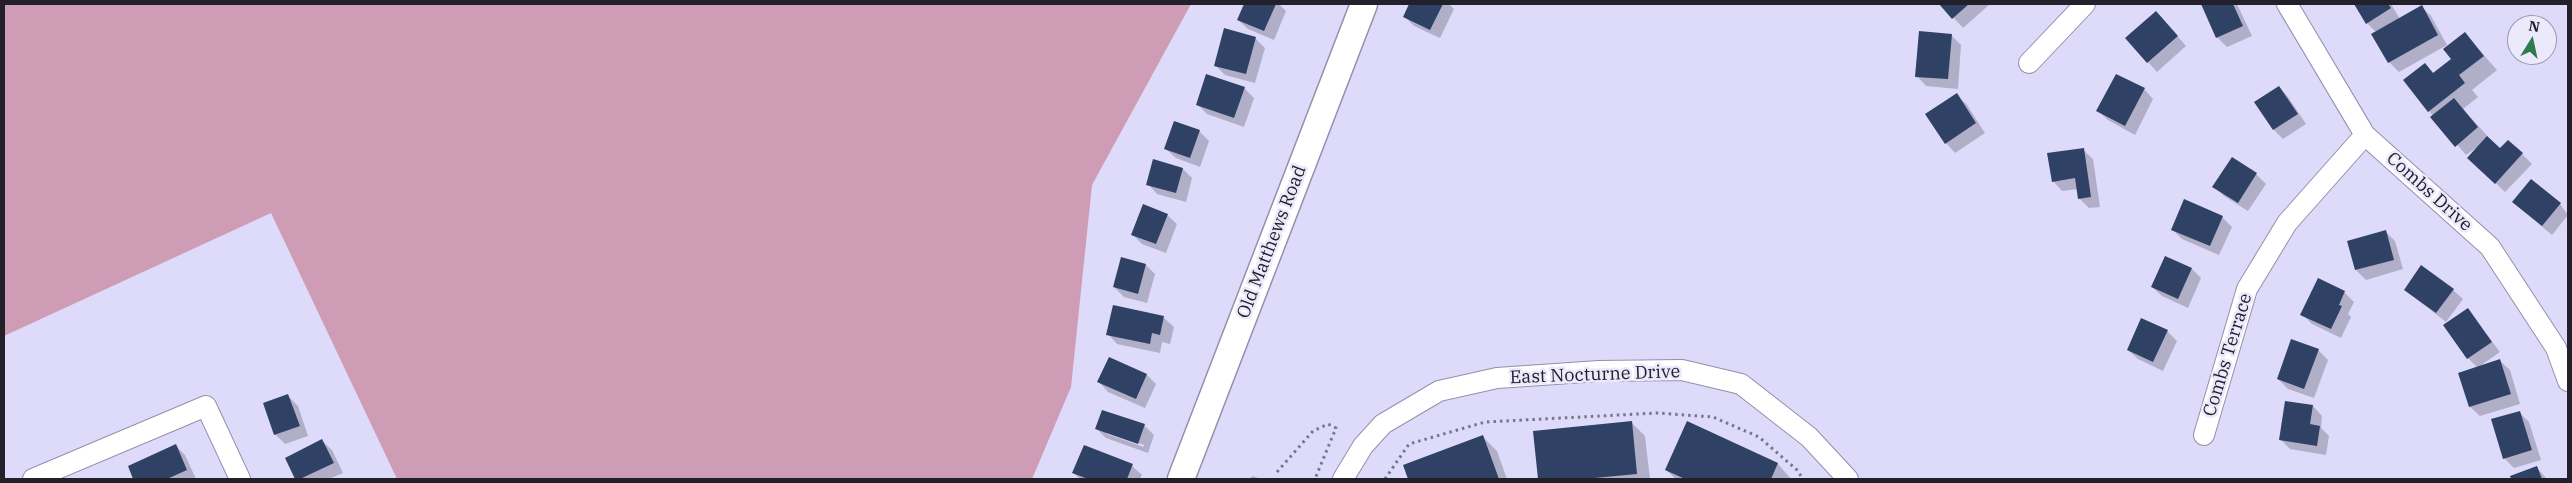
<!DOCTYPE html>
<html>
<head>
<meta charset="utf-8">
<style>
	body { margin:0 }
	#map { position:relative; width:2572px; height:483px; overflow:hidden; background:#dedaf9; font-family:"IBM Plex Serif",serif }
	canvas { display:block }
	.frame { position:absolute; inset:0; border:5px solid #21202b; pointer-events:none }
	.north { position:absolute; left:2507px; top:15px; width:50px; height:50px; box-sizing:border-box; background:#ebe9fb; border:1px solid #9a99a8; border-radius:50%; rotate:10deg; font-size:14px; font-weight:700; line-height:20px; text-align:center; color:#21202b }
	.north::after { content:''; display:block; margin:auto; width:18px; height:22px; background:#2d7b4b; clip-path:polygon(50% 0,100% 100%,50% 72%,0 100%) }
</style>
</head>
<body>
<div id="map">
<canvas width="2572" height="483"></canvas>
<div class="frame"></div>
<div class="north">N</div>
</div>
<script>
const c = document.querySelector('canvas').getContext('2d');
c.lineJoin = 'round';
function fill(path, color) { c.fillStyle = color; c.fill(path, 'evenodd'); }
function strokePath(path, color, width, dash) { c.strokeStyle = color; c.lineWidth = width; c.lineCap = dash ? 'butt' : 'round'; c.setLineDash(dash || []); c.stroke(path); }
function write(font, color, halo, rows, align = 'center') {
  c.font = font + ' "IBM Plex Serif",serif'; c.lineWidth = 5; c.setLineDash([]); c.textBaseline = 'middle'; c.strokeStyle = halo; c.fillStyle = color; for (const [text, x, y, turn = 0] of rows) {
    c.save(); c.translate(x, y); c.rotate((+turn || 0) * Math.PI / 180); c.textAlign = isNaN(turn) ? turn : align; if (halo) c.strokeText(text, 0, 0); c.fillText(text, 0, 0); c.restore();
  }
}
const forest = new Path2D(`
	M4,4H1191L1092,185L1071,387L1032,479H397L271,213L4,336Z`);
const shadow = new Path2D(`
	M1245,4H1279L1286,11L1274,40L1248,29L1238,20Z
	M1411,4H1449L1454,9L1440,38L1414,26L1405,17Z
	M1941,4H1990L1963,28Z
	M2202,4H2237L2252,36L2227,47L2217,37Z
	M2355,4H2391L2400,19L2421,6L2431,16L2447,45L2399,72L2389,62L2373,34L2376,32L2367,23Z
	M2165,22L2186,46L2157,72L2148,62Z
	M2465,34L2497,70L2472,90L2478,97L2463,109L2500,150L2509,141L2532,164L2505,192L2479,167L2482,144L2466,155L2429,111L2425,64L2434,74L2453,59Z
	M1951,35L1961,45L1958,89L1926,86L1917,76Z
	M1255,38L1265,48L1255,83L1225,75L1216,66Z
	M2279,87L2288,97L2306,124L2283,139L2274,130L2256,102Z
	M1244,88L1254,98L1244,127L1207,114L1197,104Z
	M2144,89L2153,99L2135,135L2108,120L2098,111Z
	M1957,95L1967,105L1985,133L1955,153L1946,143Z
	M1199,131L1209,141L1200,167L1176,158L1166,149Z
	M2083,150L2093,159L2100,207L2089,208L2079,198L2078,189L2062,191L2053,181Z
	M1183,169L1192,178L1186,202L1157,194L1148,184Z
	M2256,174L2266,184L2248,211L2224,196L2214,186Z
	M2513,202L2560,204L2568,215L2552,235Z
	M1167,215L1177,224L1166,253L1142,244L1132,234Z
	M2222,217L2232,227L2219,255L2182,239L2172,229Z
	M2385,231L2395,241L2403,269L2366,280L2356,270L2348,241Z
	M2166,257L2192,269L2201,278L2188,308L2162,296L2152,287Z
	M1146,265L1155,274L1147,303L1124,297L1114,287Z
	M2405,290H2453L2463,299L2446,322Z
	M2344,292L2354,302L2348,314L2351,317L2341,338L2312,324L2302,314Z
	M1114,307L1164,318L1174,327L1170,344L1162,342L1160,353L1117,344L1108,334Z
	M2468,310L2500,352L2480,366L2500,361L2510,370L2520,404L2480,416L2470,407L2459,373L2478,368L2468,358Z
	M2142,320L2167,331L2177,341L2163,371L2138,359L2128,350Z
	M2318,350L2328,360L2314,398L2288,389L2278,379Z
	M1147,375L1156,384L1145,408L1108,392L1099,382Z
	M288,396L298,406L308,436L285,444L275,434Z
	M2313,406L2322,416L2321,428L2329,436L2326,455L2290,449L2280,439Z
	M2519,412L2529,422L2541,460L2514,468L2504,458Z
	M1631,422L1645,436L1650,479H1539L1534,432Z
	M1144,425L1154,435L1148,453L1106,438L1097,429ZM1107,432L1144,445V447L1107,434Z
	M1483,437L1497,451L1507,479H1409L1404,466Z
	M322,441L332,450L343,473L329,479H297L286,458Z
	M176,446L185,455L196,479H135L129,467Z
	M1778,464L1791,479H1676L1666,470Z
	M1132,466L1142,475L1140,479H1080L1074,473Z
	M2537,468L2547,479H2513L2512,477Z
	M1252,476L1262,479H1250Z`);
const building = new Path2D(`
	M1244,4H1276L1264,31L1237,20Z
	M1409,4H1443L1430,30L1403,17Z
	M1939,4H1969L1952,19Z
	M2201,4H2233L2243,26L2216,38Z
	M2354,4H2388L2391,8L2366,24Z
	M2422,5L2438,35L2388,63L2371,34Z
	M2156,11L2178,36L2147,63L2125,38Z
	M1224,28L1256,37L1246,74L1214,66Z
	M1919,31L1952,34L1948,79L1915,77Z
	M2465,32L2484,56L2459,75L2465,83L2428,112L2403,80L2425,63L2433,73L2451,59L2443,49Z
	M1206,74L1245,87L1234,118L1196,105Z
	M2116,74L2145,88L2125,126L2096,111Z
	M2279,86L2298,114L2273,130L2254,102Z
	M1957,93L1976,123L1945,144L1925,114Z
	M2454,98L2478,127L2455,147L2430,117Z
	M1174,121L1200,130L1190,158L1164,149Z
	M2487,136L2500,148L2508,140L2523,153L2495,184L2467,158Z
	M2084,148L2091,197L2078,199L2075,178L2052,182L2047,153Z
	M2232,157L2257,173L2238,203L2212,187Z
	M1153,159L1183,168L1176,193L1146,185Z
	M2531,179L2561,203L2542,226L2512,202Z
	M2184,199L2223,216L2210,246L2171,230Z
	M1143,204L1168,214L1156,244L1131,235Z
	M2386,230L2394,260L2355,270L2347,241Z
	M2165,256L2192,268L2178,299L2151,287Z
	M1121,257L1146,264L1138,294L1113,287Z
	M2421,265L2454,289L2436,313L2404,290Z
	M2318,278L2345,291L2339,305L2342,306L2331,329L2300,315Z
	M1113,305L1164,316L1160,335L1152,333L1150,344L1106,335Z
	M2468,308L2492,342L2467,359L2443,325Z
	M2141,318L2168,330L2153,362L2127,350Z
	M2291,339L2319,349L2304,389L2277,379Z
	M1109,357L1147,374L1136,399L1097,382Z
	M2500,359L2511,394L2469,407L2458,373Z
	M288,394L300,426L274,435L263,403Z
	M2285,401L2313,405L2310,424L2320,426L2317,446L2279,440Z
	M1102,410L1145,424L1138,444L1095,429Z
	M2520,411L2532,450L2503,459L2491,419Z
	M1632,421L1637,474L1584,479H1538L1533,431Z
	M1687,421L1778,463L1771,479H1685L1665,470Z
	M1483,435L1499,479H1408L1403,465Z
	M322,439L334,463L300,479H295L285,458Z
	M176,444L187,470L167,479H133L128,466Z
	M1084,445L1133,464L1127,479H1088L1072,473Z
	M2537,466L2542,479H2511L2510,476Z`);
const path = new Path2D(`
	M1277,472L1313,431L1328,424L1336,428L1315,479
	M1385,479L1409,444L1485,422L1657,413L1713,417L1759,437L1797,470L1803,479`);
const minor = new Path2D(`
	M2287,4L2365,135L2490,247L2556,348L2568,381
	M2029,63L2085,4
	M2204,435L2247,289L2287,223L2365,135
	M33,479L206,406L240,479
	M1343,479L1363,446L1383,424L1439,391L1497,378L1599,371L1682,370L1741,384L1809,437L1848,479`);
const tertiary = new Path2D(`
	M1181,479L1364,4`);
const streetNames = [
	["Combs Drive",2429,192,42],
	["Old Matthews Road",1272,242,-69],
	["Combs Terrace",2228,355,-73],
	["East Nocturne Drive",1595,375,-2]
];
fill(forest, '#ce9db5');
fill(shadow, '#0003');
fill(building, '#2f4165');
strokePath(minor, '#948fac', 22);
strokePath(tertiary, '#948fac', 29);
strokePath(path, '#78768a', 3, [2.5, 4]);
strokePath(minor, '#fff', 20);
strokePath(tertiary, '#fff', 26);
write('18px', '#21202b', '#ebe9fb', streetNames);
</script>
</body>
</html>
